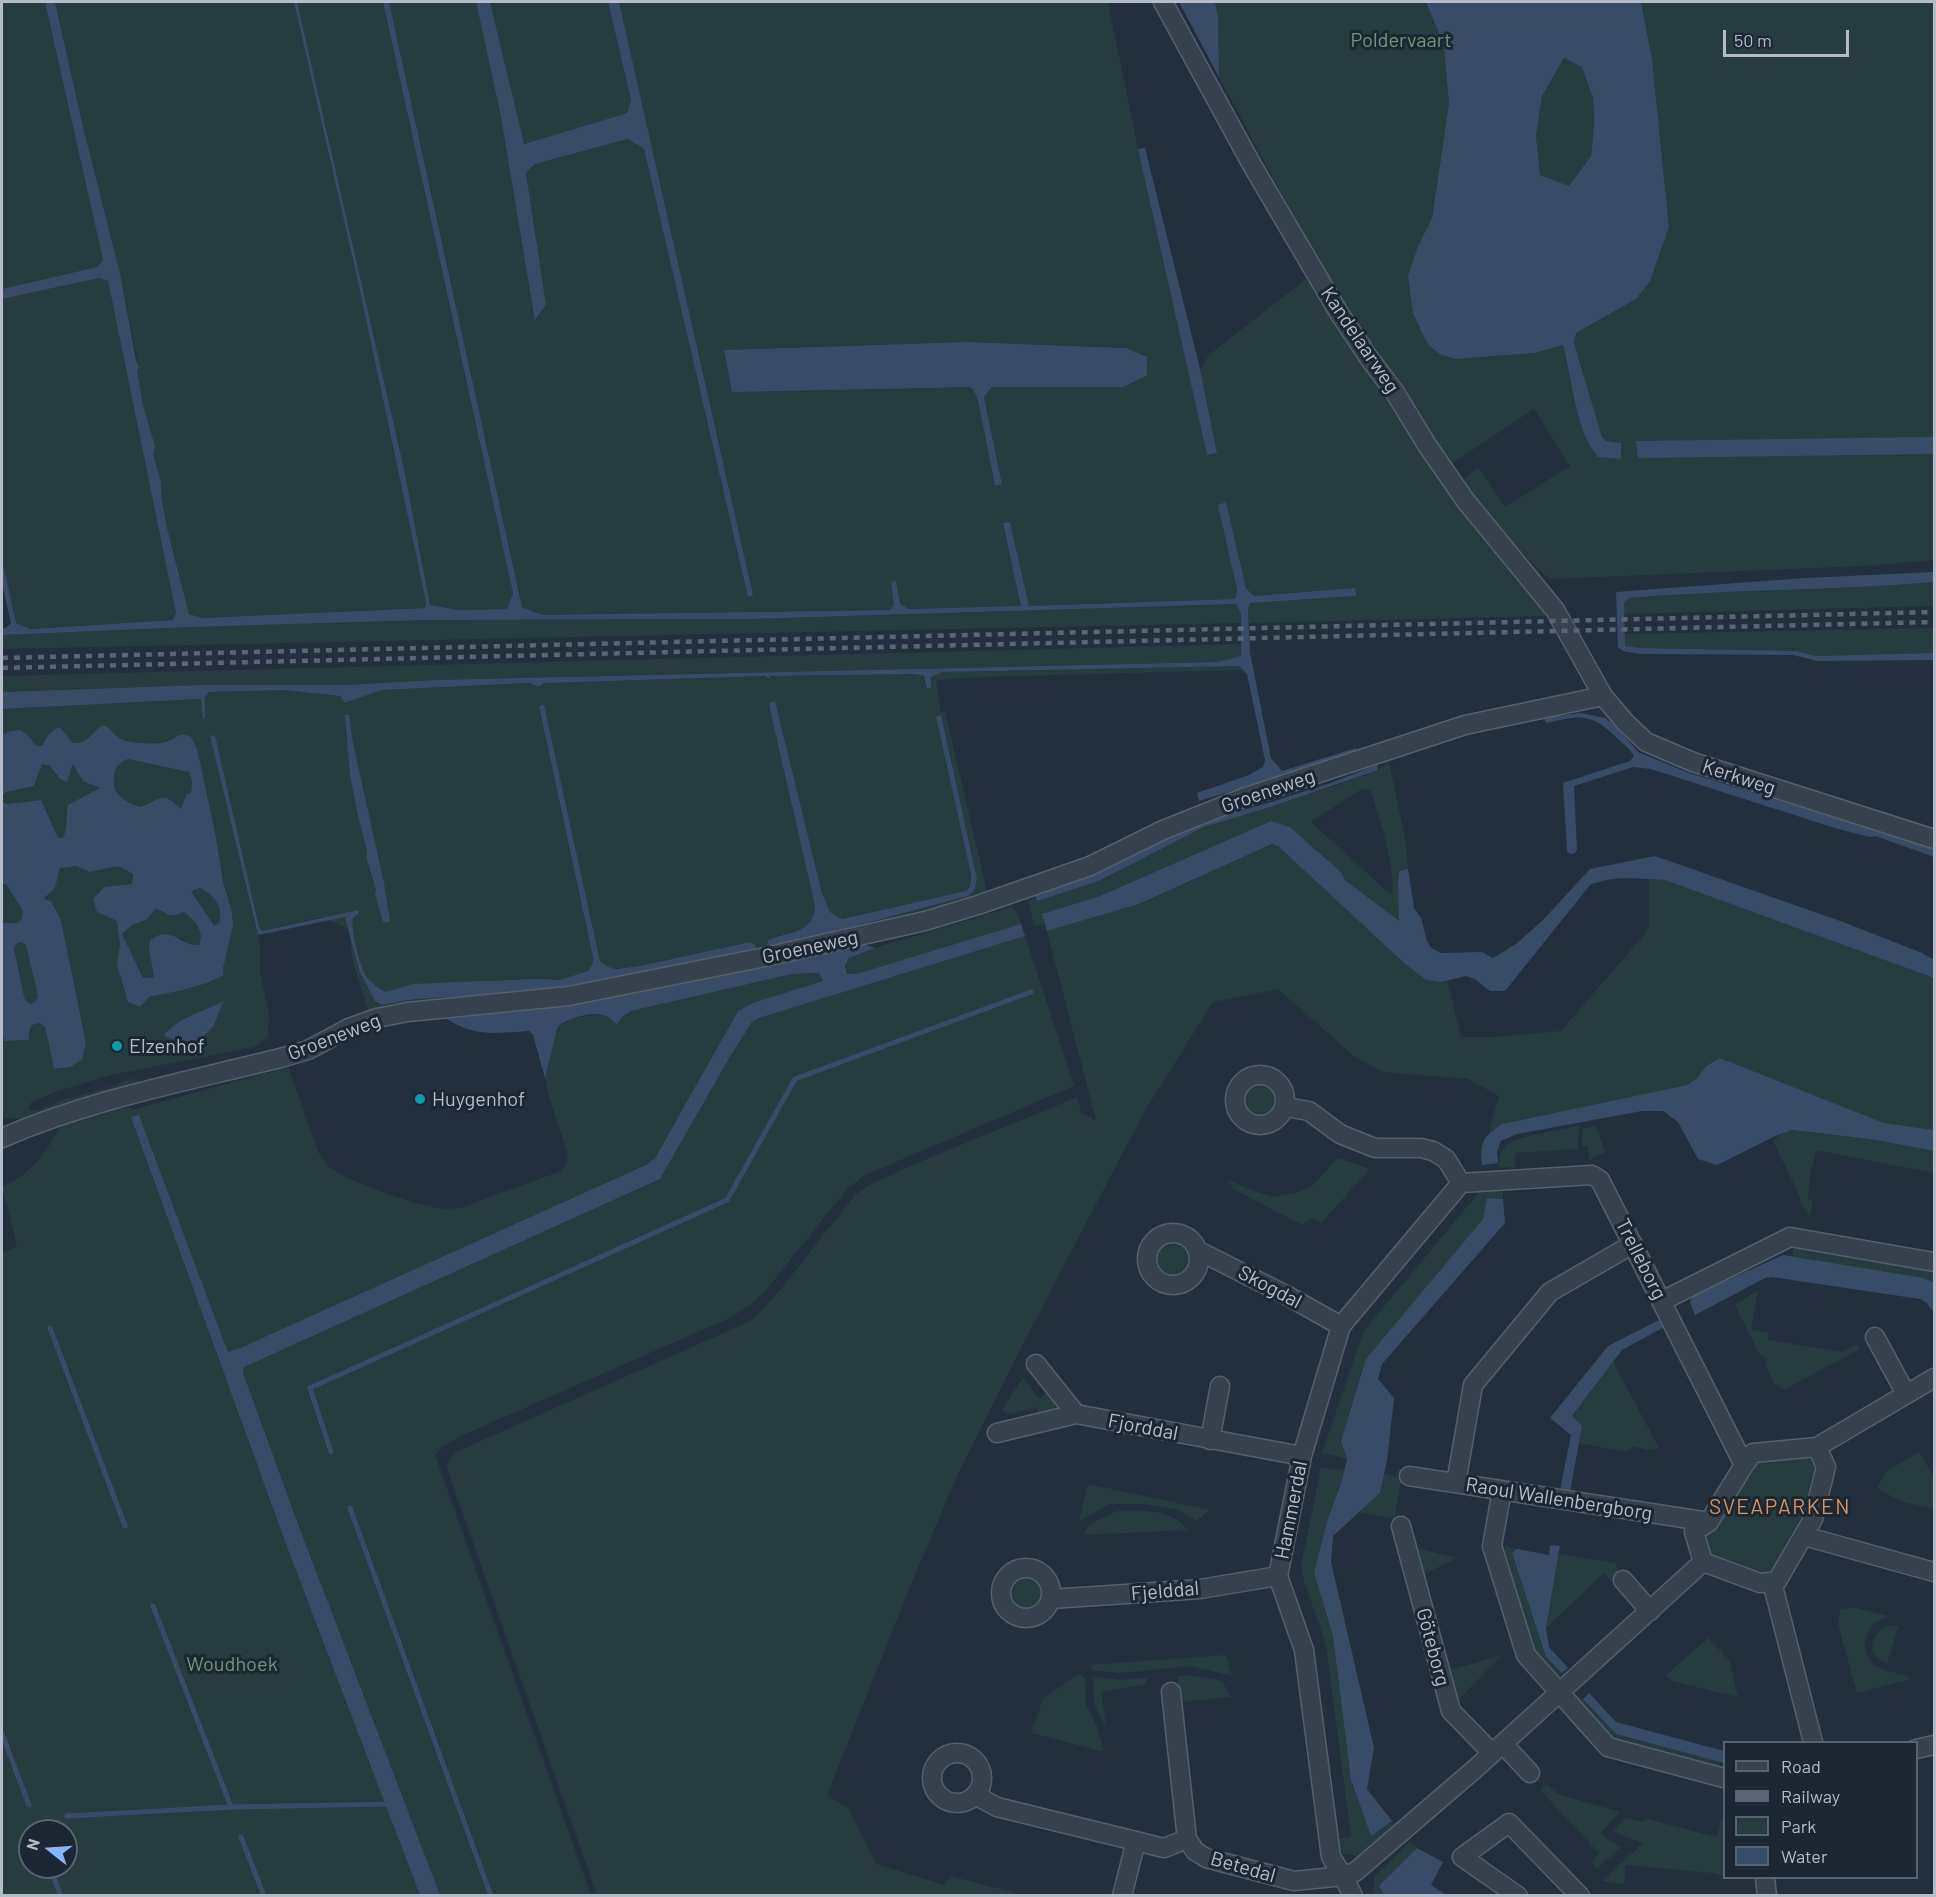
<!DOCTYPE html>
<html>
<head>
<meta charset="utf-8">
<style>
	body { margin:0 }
	#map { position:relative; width:1936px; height:1897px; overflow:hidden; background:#242f3e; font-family:Barlow,sans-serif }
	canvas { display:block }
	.frame { position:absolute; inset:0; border:3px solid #b4bcc9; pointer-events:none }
	.legend { position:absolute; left:1723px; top:1741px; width:195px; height:138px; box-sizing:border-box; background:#1d2633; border:2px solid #59626f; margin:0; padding:8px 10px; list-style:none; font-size:18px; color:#b4bcc9 }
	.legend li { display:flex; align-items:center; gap:12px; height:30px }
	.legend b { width:30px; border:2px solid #59626f }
	.north { position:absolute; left:18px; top:1819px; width:60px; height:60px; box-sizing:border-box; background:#1d2633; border:2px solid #59626f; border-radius:50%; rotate:287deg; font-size:16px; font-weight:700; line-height:24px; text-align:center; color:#b4bcc9 }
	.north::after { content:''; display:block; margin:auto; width:21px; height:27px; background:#8ab4f8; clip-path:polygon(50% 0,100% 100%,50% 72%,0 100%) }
	.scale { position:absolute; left:1723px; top:30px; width:126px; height:27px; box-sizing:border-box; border:3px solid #b4bcc9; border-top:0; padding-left:8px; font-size:18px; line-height:21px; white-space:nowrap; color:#b4bcc9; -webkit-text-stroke:4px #1d2633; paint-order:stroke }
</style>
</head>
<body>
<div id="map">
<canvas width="1936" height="1897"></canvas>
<div class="frame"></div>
<ul class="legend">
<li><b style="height:8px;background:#38414e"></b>Road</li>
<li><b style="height:8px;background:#5a6575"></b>Railway</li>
<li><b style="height:16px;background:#263c3f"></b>Park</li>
<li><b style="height:16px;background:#394c67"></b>Water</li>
</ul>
<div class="north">N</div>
<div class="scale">50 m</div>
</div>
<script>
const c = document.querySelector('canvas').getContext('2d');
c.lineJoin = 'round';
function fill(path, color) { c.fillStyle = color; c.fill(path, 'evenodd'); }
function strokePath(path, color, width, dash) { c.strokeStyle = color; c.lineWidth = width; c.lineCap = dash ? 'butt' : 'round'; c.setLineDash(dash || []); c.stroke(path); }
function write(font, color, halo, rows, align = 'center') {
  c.font = font + ' Barlow,sans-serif'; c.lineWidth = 6; c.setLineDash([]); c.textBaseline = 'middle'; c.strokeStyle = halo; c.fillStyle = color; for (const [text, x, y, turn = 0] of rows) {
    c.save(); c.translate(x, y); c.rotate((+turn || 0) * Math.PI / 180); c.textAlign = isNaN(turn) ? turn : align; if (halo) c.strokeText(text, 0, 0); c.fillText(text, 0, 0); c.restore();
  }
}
const green = new Path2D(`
	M2,2H45L103,260L97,267L2,289Z
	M55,2H294L357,277L426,602L425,608L202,618L189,614L168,532L161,496V482L153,454L155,446L143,405L137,370L138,364L120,273L83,127Z
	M297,2H383L513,593L507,609L460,610L430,605L404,469Z
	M389,2H476L501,117L536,320L546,305L526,174L535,164L629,139L644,149L748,597L753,595L619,2H1108L1138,149L1207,455L1217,453L1200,369L1209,355L1306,279L1354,354L1379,386L1441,482L1506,560L1536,599L1546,616L1249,623L1248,610L1250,603L1355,596V588L1255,596L1246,588L1226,502L1237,589L1235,599L1029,606L1010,522L1003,524L1022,606L909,609L900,604L896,582H891L894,605L890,610L542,615L522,607ZM966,342L1126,348L1147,357L1123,387H992L984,397L1002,484L995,486L978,399L973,389L970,387L724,350Z
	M490,2H608L631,100L627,113L523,144Z
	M1215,2H1426L1444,46L1449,104L1432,218L1418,246L1456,359L1535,353L1563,345C1570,378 1576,431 1598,457L1620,459L1602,437L1574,343L1576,333L1636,299L1669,227L1652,59L1641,2H1934V560L1864,566L1549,579L1512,543L1461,482L1478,467L1505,507L1570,466L1534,409L1451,464L1362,335L1274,180L1219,77L1218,19Z
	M1564,58L1582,67L1593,98L1594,124L1591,156L1569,186L1540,175L1536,136L1542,96Z
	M99,278L108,281L176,612L173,620L31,629L16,623L2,559V299Z
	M1934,582V606L1624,614V602L1630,598C1732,589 1833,591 1934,582Z
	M1237,604L1241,614V623L2,649V635L192,627L428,620L750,619Z
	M1934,628V653L1815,656L1797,651L1642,648L1625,646V634Z
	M1241,644V656L1218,662L435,680L346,685H201L2,692V676Z
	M1239,666L1247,674L1240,670L982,677L936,680L941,712H945L987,891L981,897L902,921L855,933L601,986L529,998L411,1006L369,1013L352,959L349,929L321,917L265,930L262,931L259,927L215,735L210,736L260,945V971L269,1014L268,1037L255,1047L110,1075L55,1092L30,1103L29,1110L36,1111L62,1100L114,1086L129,1079L143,1081L167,1076L168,1080L116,1092L74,1105L39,1119L4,1118L2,1112V1027L5,1041L29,1040L32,1025L40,1023L45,1027L54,1069L70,1067L82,1060L86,1043L61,920L51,901L42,899L55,888L60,867L76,866L90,872L118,866L133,874L132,884L104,887L93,899L97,912L117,921L120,945L117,965L128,1002L140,1007L149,997L183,990L207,983L224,975L223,969L233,925L232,912L223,882L216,837L197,748L191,737C178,731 169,743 155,743C146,744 135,743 126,741C115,739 113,728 103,725C91,732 89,744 73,743L60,727C50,730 47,737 42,746L35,745L30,737L21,730L10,731L2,735V709L201,699L205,719V697L208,692L284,690L340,696L345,703L350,702L357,697L381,690L530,683C536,687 539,688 544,683L767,676V678H770V676L917,674L923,676L927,689L931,688V677L942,672ZM775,701L822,893L830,912L842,919L966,891L970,887L971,874L936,717L941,715L977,879L974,891L968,896L795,942L776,946L767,945L768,940C789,930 813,934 815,906L771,714L769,703ZM539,706H544L600,961L609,967L616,969L640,966L750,942L756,944V949L608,982L601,986L593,957ZM223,1002V1005L214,1025L194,1047L165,1036C170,1022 209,1008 223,1002Z
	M128,759L190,772L192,781L191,793L186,795L181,810C164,792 162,798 141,807C127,803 111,795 114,777C115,767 119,763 128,759Z
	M1389,762L1406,843L1408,869L1399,871L1398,882L1400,922L1345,880L1341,872L1290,827L1271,821L1100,896L1043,914L1045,923L1034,926L1028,900L1036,898L1037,901L1099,881L1204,827L1338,785L1378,770ZM1363,788L1371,791C1378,816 1398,872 1391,895L1311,822Z
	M42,763L50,766L59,779L73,763L100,788L65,815L67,829L63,838L58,839L41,800L7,804L2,802V797L6,792L34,786Z
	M1272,844L1279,847L1404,963L1426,980L1447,981L1461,1037H1494L1561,1031L1649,929V879L1665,880L1934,978V1130L1884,1123L1720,1058L1706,1066L1697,1078L1687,1085L1502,1124L1488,1133L1499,1096L1468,1079L1383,1072L1355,1057L1278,989L1213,1002L1144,1112L1025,1340L956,1478L906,1596L827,1795L848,1808L876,1864L944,1885L951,1876L1021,1895H597L451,1480L447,1466L450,1459L456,1452L746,1323L759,1313L780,1290L855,1195L871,1184L917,1163L1077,1097L1081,1112L1096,1121L1047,931L1140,904Z
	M2,884H6L23,911L22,918L18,923H2Z
	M200,888C214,895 224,907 219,923L214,927L191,890Z
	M1012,907L1016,912L1021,924L856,974H847L845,966L849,958L875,948Z
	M155,909C170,912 167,920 184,912C194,920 205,932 199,945L193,946L179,937L149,948L154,977L143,978L122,934C130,922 144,922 155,909Z
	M1025,936L1074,1086L865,1175L848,1188L766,1290L752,1303L732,1317L463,1435L442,1447L435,1455L591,1895H2V1253L17,1246L2,1187C35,1172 47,1150 65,1119L119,1105L122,1109L130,1107L132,1110L288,1067L318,1152L328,1166L346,1177L381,1192L415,1203L442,1209L460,1208L561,1171L566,1165L568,1154L550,1100L545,1078L558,1026C569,1019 581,1016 594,1015C610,1014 616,1021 631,1011L792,974L819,973L823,981L755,1002L738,1011L655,1158L648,1164L238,1350L228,1352L139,1115L227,1362L347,1320L660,1179L731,1055L752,1022L759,1018ZM30,1831H66V1867H30Z
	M21,942L26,945L38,996L36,1001L31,1004L25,1000L14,949L16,944Z
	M1242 1100a18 18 0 1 1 36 0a18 18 0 1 1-36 0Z
	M1579,1126L1578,1149L1515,1153V1167L1499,1168C1497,1159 1501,1149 1509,1143C1517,1137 1565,1129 1579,1126Z
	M1596,1126L1605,1152L1589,1160L1588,1146H1582V1129Z
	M1792,1130L1870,1139L1934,1151V1173L1816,1150L1810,1174L1808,1199L1813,1201L1810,1217L1800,1202V1197L1773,1141L1781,1134Z
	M1338,1158L1370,1169L1321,1223L1312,1218L1302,1225L1233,1189L1228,1180L1256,1192L1274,1197L1295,1193L1312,1186Z
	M1503,1188V1199L1487,1198L1483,1219L1367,1359L1341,1441L1347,1459L1322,1453L1361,1338L1367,1327L1481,1190Z
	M1153 1260a19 19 0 1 1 38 0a19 19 0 1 1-38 0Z
	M1795,1244L1934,1269V1283L1924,1278L1792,1257Z
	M1758,1290L1751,1330L1769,1332L1768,1340L1841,1352L1857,1344L1860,1349L1784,1390L1774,1383L1765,1364L1767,1358L1760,1355L1735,1305Z
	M1613,1362L1659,1448L1647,1450L1633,1446L1627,1452L1579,1443L1582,1426L1572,1417Z
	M1023,1377L1039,1399L1047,1393L1053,1396L1056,1406L1052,1411L1040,1416L1038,1407L1008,1414L1002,1410Z
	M1919,1452L1934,1477V1509L1900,1501L1877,1488L1886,1472Z
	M1809,1456L1815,1467L1803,1514L1771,1570L1755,1574L1702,1554L1701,1535L1746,1470L1760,1460Z
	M1321,1468L1345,1470L1328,1518L1314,1574L1333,1636L1351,1780L1371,1835L1392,1821L1394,1828L1357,1856L1342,1853L1337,1839L1351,1837L1326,1645L1304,1581L1301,1566Z
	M1384,1474L1402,1478L1394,1519L1359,1512L1380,1493Z
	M1088,1484L1210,1510L1196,1521L1179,1510L1146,1504H1109L1079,1521Z
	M1117,1511C1141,1511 1173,1508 1187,1530L1083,1535L1090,1524Z
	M1505,1546L1517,1549L1512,1553L1546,1657L1562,1673L1556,1679L1538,1658L1504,1554Z
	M1413,1547L1457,1558L1422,1575Z
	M1559,1554L1615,1563L1621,1575L1614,1583L1603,1574L1546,1628Z
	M1007 1593a19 19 0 1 1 38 0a19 19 0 1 1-38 0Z
	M1854,1607L1887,1616C1882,1619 1875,1622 1871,1627C1863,1637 1863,1653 1872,1663C1880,1671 1898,1673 1909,1676L1908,1680L1857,1693L1838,1624L1840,1610Z
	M1889,1626H1898L1887,1664C1865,1655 1869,1634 1889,1626Z
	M1708,1638L1729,1660L1738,1697L1672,1681L1666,1675Z
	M1226,1655L1232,1676L1191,1666L1118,1673L1093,1670L1089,1665Z
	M1502,1655L1459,1699L1450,1670Z
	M1076,1675H1081L1085,1679L1086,1705L1097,1727L1104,1752L1031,1733L1043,1699Z
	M1188,1675L1222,1681L1231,1697L1179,1702L1178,1677Z
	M1093,1677L1119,1680L1147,1678L1146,1684L1101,1692L1106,1726L1094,1704Z
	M1575,1694L1583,1699L1616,1734L1720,1762L1719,1769L1612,1740L1571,1698Z
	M1547,1784L1557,1794L1620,1812L1600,1834L1621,1847L1597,1869L1592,1863L1599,1853L1540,1790Z
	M1724,1812V1876L1713,1873L1626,1865L1624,1884L1602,1881L1643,1843L1613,1832L1625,1818L1642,1822L1647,1819L1717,1837Z
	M1410,1842L1417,1848L1379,1886L1384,1895H1374V1877Z`);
const water = new Path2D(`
	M45,2H55L83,127L120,273L136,360L139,367L137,370L143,405L155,446L153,454L161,482V496L168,532L189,614L202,618L425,608L426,602L357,277L294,2H297L404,469L430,605L460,610L507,609L513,593L383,2H389L522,607L542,615L890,610L894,605L891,582L896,581L900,604L909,609L1021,606L1003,523L1010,522L1029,606L1235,599L1237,589L1218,505L1226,502L1246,588L1254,596L1355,588L1356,596L1250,603L1248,610L1250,653L1271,758L1282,771L1356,748L1357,753L1199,801L1197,793L1249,775L1263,767L1265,760L1247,674L1239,666L942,672L931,677V688L927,689L924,676L916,674L770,676V678H767L766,676L544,683C539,688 536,687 530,683L381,690L345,703L340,696L284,690L209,692L205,697V719H203L201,699L2,709V692L201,685H346L435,680L1218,662L1241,656V614L1236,604L750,619L428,620L192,627L2,635V628H6L11,623L2,583V559L16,623L31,629L173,620L176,613L108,281L99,278L2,299V289L97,267L103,260Z
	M476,2H490L524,144L627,113L631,100L608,2H619L753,595L748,597L644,149L628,139L535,164L526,173L546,305L535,320L501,117Z
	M1179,2H1215L1218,19L1219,77Z
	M1426,2H1641L1652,59L1669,227L1650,281L1636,299L1576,333L1574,343L1602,437L1606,441L1621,443V459L1598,457C1575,430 1572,380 1563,345L1535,353L1456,359L1439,354L1427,343L1413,313L1408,276L1418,246L1432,218L1449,104L1444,46ZM1564,58L1582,67L1593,98L1594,124L1591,156L1569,186L1540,175L1536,136L1542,96Z
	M1145,148L1200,369L1217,453L1207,455L1138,149Z
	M966,342L1126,348L1147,357V375L1123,387H992L984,397L1002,484L995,486L978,400L973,389L970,387L732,392L724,350Z
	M1934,437V454L1638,458L1636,441Z
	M1934,572V582C1833,591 1732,589 1630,598L1624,602L1625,646L1642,648L1797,651L1815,656L1934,653V660L1818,661L1793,655L1640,654L1623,651L1618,647L1616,592L1805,578Z
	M775,701L822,893L830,912L842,919L966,891L970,887L971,874L936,717L941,715L977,879L974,891L968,896L795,942L776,946L767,945L768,940C789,931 813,934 815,906L771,714L769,703Z
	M544,705L600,961L609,967L616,969L640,966L750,942L756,945V949L583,987L540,992L414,999L382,1005L375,1001L359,970L345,917L258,935L210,736L215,735L259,927L262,931L358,910L359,913L353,918C350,931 360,967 367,978C372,984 379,989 386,992L413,984L534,979L560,980L588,971L593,963V957L539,706Z
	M1580,713L1605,718L1615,725L1638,752L1689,773L1921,844L1934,849V857L1876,836L1870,837L1838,829L1651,769L1633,767L1574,786L1577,849L1575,853L1570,854L1567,851L1563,783L1630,761L1634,756C1631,750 1624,744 1618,739C1591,712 1581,715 1546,723L1544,718Z
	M345,715H349L353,743L384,883L390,922H383L375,894L376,889L367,860V850L358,816L350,775Z
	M103,725C113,728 115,739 126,741C137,743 153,745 165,742C176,739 179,731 191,737L197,748L216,837L223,882L232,912L233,925L223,969L224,975L207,983L183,990L149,997L140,1007L128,1002L117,965L120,945L117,921L97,912L93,899L104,887L132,884L133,874L118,866L90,872L76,866L60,868L55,888L43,899L51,901L61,920L86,1043L82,1060L70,1067L54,1069L45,1027L40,1023L32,1025L29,1033V1040L4,1041L2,1027V923H18L22,918L23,911L6,884H2V802L7,804L41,800L58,838H63C68,827 65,817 68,805L100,788L83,781L73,764L67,782L60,779L50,766L42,764L34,786L6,792L2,797V735L10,731L21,730L30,737L35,745L42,746C47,737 50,730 60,727L73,743C89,744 91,732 103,725ZM128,759L189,772L192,781L191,792L186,795L181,809C162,792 165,797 141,807C127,803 111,795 114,777C115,767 119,763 128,759ZM200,888C214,895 224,907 219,923L214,926L191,891ZM155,909C171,912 164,920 184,912C195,920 205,932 199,945C181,947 173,924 150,940L149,948L154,977L143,978L122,934L132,925L147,919ZM21,942L26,945L38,996L36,1001L31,1004L25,1000L14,949L16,944Z
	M1377,765L1378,770L1270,807L1204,827L1099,881L1037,901L1035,896L1038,894L1080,878L1096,874L1201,822L1268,803L1328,784Z
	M1271,821L1290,827L1341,872L1345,880L1399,921L1398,882L1399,871L1408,869L1414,908L1421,918L1427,941L1431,948L1441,953L1482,952L1493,958L1516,944L1543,920L1590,869L1655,856L1843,922L1922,953L1934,960V978L1665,880C1641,879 1613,875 1590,885L1505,991H1490L1475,979L1466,976L1441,982L1426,980L1404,963L1279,847L1272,844L1139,904L1047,931L1042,914L1100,896Z
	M1021,924L1025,936L759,1018L752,1022L731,1055L660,1179L244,1367L243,1373L299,1527L440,1895H420L289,1552L131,1117L139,1115L228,1352L238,1349L648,1164L655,1158L738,1011L755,1002L823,981L819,973L792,974L631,1011L622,1017L617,1025C614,1022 610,1017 606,1016C591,1011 570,1018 558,1026L545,1078L533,1035L529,1031C494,1033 475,1038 444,1017L514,1012L552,1006L858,943L875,948L849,958L845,966L847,974H856Z
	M224,1001L214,1025L194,1047L164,1036C171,1021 208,1009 224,1001Z
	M1720,1058L1884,1123L1934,1130V1151L1870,1139L1792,1130L1773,1137L1717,1165L1698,1159L1678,1122L1663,1111H1642L1517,1134L1501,1141L1497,1152L1498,1163L1482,1165C1480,1142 1483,1136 1502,1124L1687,1085L1697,1078L1706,1066Z
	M1487,1198L1503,1199L1505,1223L1382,1364L1378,1379L1394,1398L1387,1460L1380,1493L1333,1536L1331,1562L1374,1748L1367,1789L1392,1821L1371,1836L1351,1780L1333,1636L1314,1573L1328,1518L1342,1480L1347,1459L1341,1441L1366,1359L1483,1219Z
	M1783,1255L1924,1278L1934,1283V1313L1927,1303L1920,1299L1772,1277L1765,1278L1695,1315L1690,1302L1693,1296Z
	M1659,1320L1664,1327L1622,1350L1572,1416L1582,1426L1570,1492L1560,1490L1571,1435L1550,1418L1608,1346Z
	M1550,1545L1560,1546L1546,1628L1549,1647L1568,1668L1562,1673L1546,1657L1512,1553L1517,1549L1549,1555Z
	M1589,1693L1616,1722L1724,1751V1763L1616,1734L1583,1699Z
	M1417,1848L1443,1862L1431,1885L1446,1895H1384L1379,1886Z`);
const stream = new Path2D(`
	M50,1328L125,1526
	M331,1452L310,1388L727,1200L795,1079L1031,992
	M350,1508L491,1896
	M153,1606L231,1807
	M2,1734L29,1805
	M67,1816L231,1807L391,1804
	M241,1837L264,1896
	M50,1867L61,1896`);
const minor = new Path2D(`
	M1163,2L1252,165L1339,313L1369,358L1394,391L1427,445L1465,500L1555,610L1603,696L1625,722L1646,742L1693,762L1934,839
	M1235 1100a25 25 0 1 1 50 0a25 25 0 1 1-50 0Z
	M1285,1107L1309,1111L1340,1134L1375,1148H1421L1433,1151L1446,1159L1461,1183
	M2,1138C92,1099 189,1081 284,1057L308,1050L349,1028L377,1018L408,1012L569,996L765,957L925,921L978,905L1090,866L1163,830L1243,798L1465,725L1603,696
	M1461,1183L1592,1175L1600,1180L1744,1465
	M1147 1259a26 26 0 1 1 52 0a26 26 0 1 1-52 0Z
	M1197,1250L1286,1295L1341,1326
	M1662,1301L1790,1237L1934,1262
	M1875,1337L1906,1394
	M1036,1364L1076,1414L1302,1456
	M997,1433L1076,1414
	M1210,1440L1220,1386
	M1817,1447L1826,1467L1813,1519L1777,1581L1760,1583L1703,1562L1694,1532L1709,1522L1744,1465L1753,1453Z
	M1817,1447L1934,1378
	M1409,1476L1709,1522
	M1456,1483L1473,1385L1550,1292L1633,1244
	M1502,1490L1492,1546L1526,1655L1608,1747L1724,1778
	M1401,1526L1451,1711L1492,1753
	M1804,1536L1934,1572
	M1001 1593a25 25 0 1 1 50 0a25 25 0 1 1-50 0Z
	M1623,1580L1650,1611
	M1772,1582L1813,1742
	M1051,1599L1200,1589L1278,1576
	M1171,1692L1187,1839L1195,1851L1206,1858L1294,1881L1343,1876L1331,1857L1304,1650L1278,1576L1302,1456L1341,1326L1461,1183
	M1503,1744L1530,1773
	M1916,1749L1934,1745
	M932 1778a25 25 0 1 1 50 0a25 25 0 1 1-50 0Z
	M975,1795L997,1807L1164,1848L1187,1839
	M1765,1878L1767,1896
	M1122,1896L1136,1841
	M1353,1896L1343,1876L1355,1872L1476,1768L1703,1562
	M1518,1896L1462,1857L1509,1823L1580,1896`);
const rail = new Path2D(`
	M2,658L1934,612
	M2,668L1934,622`);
const markers = [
	[117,1046,6,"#0f9aa8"],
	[420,1099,6,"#0f9aa8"]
];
const parkNames = [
	["Poldervaart",1401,40],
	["Woudhoek",232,1664]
];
const streetNames = [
	["Kandelaarweg",1360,340,56],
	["Kerkweg",1739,777,18],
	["Groeneweg",1268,791,-19],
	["Groeneweg",810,947,-12],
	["Groeneweg",334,1037,-21],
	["Trelleborg",1641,1259,63],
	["Skogdal",1270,1287,28],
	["Fjorddal",1143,1427,11],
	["Raoul Wallenbergborg",1559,1499,9],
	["Hammerdal",1291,1510,-79],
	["Fjelddal",1165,1591,-5],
	["Göteborg",1433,1647,75],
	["Betedal",1243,1867,16]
];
const poiNames = [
	["Elzenhof",129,1046],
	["Huygenhof",432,1099]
];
const neighbourhoodNames = [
	["SVEAPARKEN",1780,1507]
];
fill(green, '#263c3f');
fill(water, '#394c67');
strokePath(stream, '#394c67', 5);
strokePath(minor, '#565f6c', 21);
strokePath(minor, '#38414e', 18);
strokePath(rail, '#5a6575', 4.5, [6, 6]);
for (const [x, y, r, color] of markers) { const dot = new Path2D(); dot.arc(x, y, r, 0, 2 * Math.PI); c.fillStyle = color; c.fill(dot); strokePath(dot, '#1d2633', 2); }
write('20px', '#6b9a76', '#1d2633', parkNames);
write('20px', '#b4bcc9', '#1d2633', streetNames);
write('20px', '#b4bcc9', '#1d2633', poiNames, 'left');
c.letterSpacing = '1.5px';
write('21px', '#d59563', '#1d2633', neighbourhoodNames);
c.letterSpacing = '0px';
</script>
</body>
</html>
